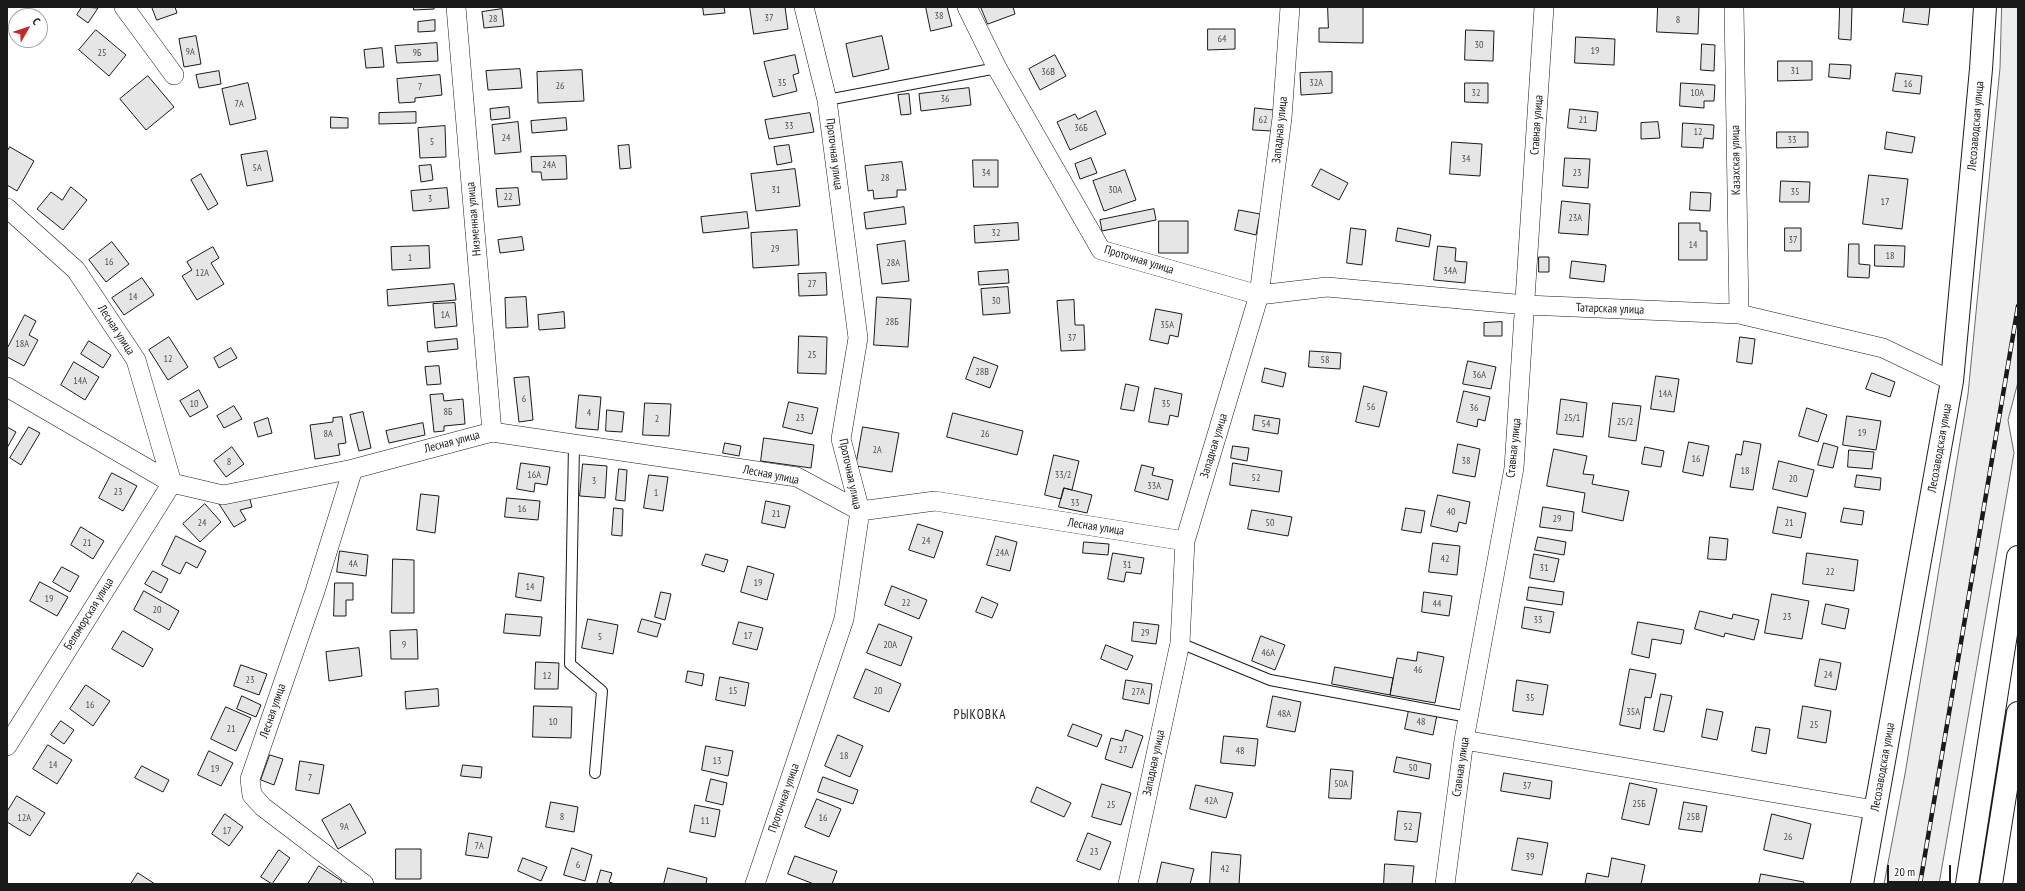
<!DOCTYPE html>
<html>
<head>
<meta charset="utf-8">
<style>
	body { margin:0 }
	#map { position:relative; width:2025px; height:891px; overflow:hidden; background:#fff; font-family:"PT Sans Narrow",sans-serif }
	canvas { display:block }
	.frame { position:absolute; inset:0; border:8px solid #1a1a1a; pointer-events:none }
	.north { position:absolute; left:8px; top:8px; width:40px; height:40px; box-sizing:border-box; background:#fff; border:1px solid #a3a3a3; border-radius:50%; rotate:51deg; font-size:11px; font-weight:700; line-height:16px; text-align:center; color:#1a1a1a }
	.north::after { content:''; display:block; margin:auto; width:14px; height:18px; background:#c62828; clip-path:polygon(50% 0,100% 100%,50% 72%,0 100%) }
	.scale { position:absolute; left:1887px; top:865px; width:64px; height:18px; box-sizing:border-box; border:2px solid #1a1a1a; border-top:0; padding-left:5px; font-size:12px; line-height:14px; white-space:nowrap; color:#1a1a1a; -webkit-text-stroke:3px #fff; paint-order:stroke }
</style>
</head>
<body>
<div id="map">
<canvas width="2025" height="891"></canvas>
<div class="frame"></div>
<div class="north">С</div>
<div class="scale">20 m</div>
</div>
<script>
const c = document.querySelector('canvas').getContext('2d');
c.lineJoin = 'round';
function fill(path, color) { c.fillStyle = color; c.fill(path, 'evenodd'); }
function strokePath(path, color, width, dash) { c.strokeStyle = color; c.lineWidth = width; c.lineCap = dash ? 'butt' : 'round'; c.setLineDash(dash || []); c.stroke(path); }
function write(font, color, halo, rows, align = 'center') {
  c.font = font + ' "PT Sans Narrow",sans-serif'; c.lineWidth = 3; c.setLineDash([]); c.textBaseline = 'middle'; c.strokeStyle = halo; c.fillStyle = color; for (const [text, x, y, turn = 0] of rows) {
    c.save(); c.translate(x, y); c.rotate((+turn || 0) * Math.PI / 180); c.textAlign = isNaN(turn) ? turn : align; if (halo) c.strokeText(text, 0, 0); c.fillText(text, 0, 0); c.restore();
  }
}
const green = new Path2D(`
	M2002,7H2018V382L2008,420L2014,453L1939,884H1884L1905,774L1968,394L2000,68Z`);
const building = new Path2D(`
	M82,7L98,8L88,23L77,15Z
	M152,7H175L177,13L157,20Z
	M414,7H434V9L414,10Z
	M703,7H724L725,13L704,15Z
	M750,7H785L788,29L754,34Z
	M926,7H947L952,26L931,31Z
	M981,7H1013L1015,14L988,24Z
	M1328,7H1363V43L1319,42V28H1328Z
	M1658,7H1699L1698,34L1657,32Z
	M1840,7H1852L1851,40L1839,39Z
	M1905,7H1930L1928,25L1903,22Z
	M502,9L504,26L484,28L482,12Z
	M435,20V31L418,32V22Z
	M1208,29H1235V49L1208,50Z
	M96,30L126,55L109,76L79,50Z
	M1466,30L1494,31L1493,61L1465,60Z
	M196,36L201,64L184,67L179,39Z
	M882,36L889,69L853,77L846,44Z
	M1576,37L1615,39L1614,65L1575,63Z
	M437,43L438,61L397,63L395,46Z
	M1702,44L1715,45L1714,71L1701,70Z
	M382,48L384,67L366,68L364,50Z
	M795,55L799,73L793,75L797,91L773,97L764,62Z
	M1055,55L1066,76L1040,90L1029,69Z
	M1778,61H1812V80L1778,81Z
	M1830,64L1851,65L1850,79L1829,77Z
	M520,69L522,88L488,90L486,71Z
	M582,70L584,101L538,103L537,72Z
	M219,71L221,84L199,88L196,75Z
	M1332,72V93L1301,95L1300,73Z
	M1896,73L1922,76L1920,94L1893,91Z
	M440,75L442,95L415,98V102L399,103L397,79Z
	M148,76L174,107L146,130L120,99Z
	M248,83L256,119L230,125L222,89Z
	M1465,83H1488V103L1465,102Z
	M1681,83L1715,85L1714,101H1704V108L1680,106Z
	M969,88L971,105L921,111L919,94Z
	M909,94L911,114L901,115L898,95Z
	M509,107L510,118L491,120L490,109Z
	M1255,108L1274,110L1272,131L1253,130Z
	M1570,109L1598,112L1596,131L1568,128Z
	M1096,111L1106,134L1070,150L1057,122L1075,114L1078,119Z
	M416,112V123L379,124V113Z
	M810,113L814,132L769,139L765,120Z
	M331,117L348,118V128H331Z
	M566,118L567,130L532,133L531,121Z
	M518,122L521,152L495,154L492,125Z
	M1658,122L1660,138L1641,139V123Z
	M1683,123L1714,125L1713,139L1704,138L1703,148L1682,147Z
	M445,126L446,157L420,158L418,128Z
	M1777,132H1808V147L1777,148Z
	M1887,132L1915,137L1912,153L1885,149Z
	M1452,142L1482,144L1480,176L1450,174Z
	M629,145L631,168L620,169L618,146Z
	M789,145L792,162L777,165L774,147Z
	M10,147L34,161L17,191L7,185V152Z
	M267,151L273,181L247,186L241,155Z
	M566,156L567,179L542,180L541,172H532L531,157Z
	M1091,158L1097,173L1080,179L1075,164Z
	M1565,158L1590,159L1588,188L1563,186Z
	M973,160H998V187H974Z
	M902,162L906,190H897V197L874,199L873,190L868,191L865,166Z
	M431,165L433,180L421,182L419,166Z
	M795,169L800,206L756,211L751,174Z
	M1321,169L1348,183L1339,200L1312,186Z
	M1125,170L1136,200L1104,211L1093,181Z
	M201,174L218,204L208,210L191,180Z
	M1869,175L1908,179L1902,229L1863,224Z
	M1781,181L1810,182L1809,202H1780Z
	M71,187L87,200L63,230L37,209L51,192L62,200Z
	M447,188L449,208L413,211L411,191Z
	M518,188L520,205L498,207L496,189Z
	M1691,192L1711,193L1710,211L1690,210Z
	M1562,201L1590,204L1588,235L1559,233Z
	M904,207L906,224L866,229L864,213Z
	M1154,209L1156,220L1102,231L1100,220Z
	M1239,210L1260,214L1256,235L1235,230Z
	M747,212L749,228L703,233L701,217Z
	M1159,221H1188V253H1159Z
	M1018,223L1019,240L975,243L974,226Z
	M1679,223H1700V231H1707V260H1679Z
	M1351,228L1366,230L1362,265L1347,263Z
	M1398,228L1431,235L1429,247L1396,241Z
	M1785,228H1801V251H1785Z
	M797,230L799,265L753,268L751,233Z
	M522,237L524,250L500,253L498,240Z
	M905,241L909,281L882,284L877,245Z
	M112,242L129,264L106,282L89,260Z
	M1849,244H1859V264L1870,265L1869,278L1848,277Z
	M1875,245L1905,246L1904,267L1875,266Z
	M429,246L430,268L392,270L391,247Z
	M1438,246L1456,248L1455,261L1467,262L1465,283L1434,280Z
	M213,247L219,258L211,263L224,284L197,300L182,276L192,270L187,262Z
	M1539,257H1549V272H1539Z
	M1572,261L1606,265L1604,282L1570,278Z
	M1008,270L1009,283L979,285L978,272Z
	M826,273L827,295L799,296L798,274Z
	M142,278L154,295L124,315L112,298Z
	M454,284L456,300L388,306L387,290Z
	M1008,287L1010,313L983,315L981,289Z
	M526,297L528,327L506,328L505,298Z
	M877,297L911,299L908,347L874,345Z
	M1074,300L1075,325H1084L1085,350L1061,351L1057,301Z
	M455,303L457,326L435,328L433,304Z
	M1156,309L1182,314L1178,337L1170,335L1168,344L1150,340Z
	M564,312L565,328L539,330L538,315Z
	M25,315L36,321L29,335L38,340L24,366L7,357V349Z
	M1502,322V336H1484V323Z
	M799,336L827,337L826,374L798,373Z
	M169,337L188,367L168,380L149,350Z
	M1740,337L1755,339L1752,364L1737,362Z
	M457,339L458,349L428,352L427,342Z
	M89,341L111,355L103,368L81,354Z
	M231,348L237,358L219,368L214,358Z
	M1310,351L1341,353L1340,369L1309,367Z
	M974,357L998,366L990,388L966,379Z
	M1468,361L1496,367L1491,389L1463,384Z
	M74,362L99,377L85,400L61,385Z
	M439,366L441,384L427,385L425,367Z
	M1265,368L1286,373L1283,387L1262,382Z
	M1872,373L1895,382L1890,397L1866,389Z
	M1656,376L1679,379L1674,412L1651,409Z
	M529,377L533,420L519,422L514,378Z
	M1126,384L1139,387L1134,411L1121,409Z
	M1364,386L1387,392L1379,427L1356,422Z
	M1155,388L1182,394L1178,417L1170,415L1168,425L1149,422Z
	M199,390L208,407L190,417L180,401Z
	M1464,391L1490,397L1485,421L1478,419L1477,427L1457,422Z
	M443,394L444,401L463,399L465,424L444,426V431L434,432L430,395Z
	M579,395L601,397L598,430L576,428Z
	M1561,399L1587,403L1583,437L1557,434Z
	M789,402L818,408L812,434L783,427Z
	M645,403L671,404L669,436L643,435Z
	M1613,403L1641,406L1636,441L1609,437Z
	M234,406L242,419L224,428L217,416Z
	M1807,408L1827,415L1818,442L1799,436Z
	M607,410L624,412L622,432L606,431Z
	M363,412L371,448L359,451L350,415Z
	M953,413L1023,431L1017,455L947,437Z
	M1255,415L1280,419L1278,434L1253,430Z
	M1847,416L1881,421L1876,450L1843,445Z
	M342,417L346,443L338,444L340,455L315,459L310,425L333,422V418Z
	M268,418L272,433L258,437L254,423Z
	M423,423L425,435L389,443L386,431Z
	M7,427L16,432L7,448Z
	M29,427L40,433L21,465L10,458Z
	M863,427L899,433L892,472L856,466Z
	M764,438L814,445L811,468L761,461Z
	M1744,441L1761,444L1753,490L1730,487L1736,454L1741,455Z
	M1689,442L1709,446L1703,476L1683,472Z
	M725,443L741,446L739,456L723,453Z
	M1824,443L1838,447L1833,468L1818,465Z
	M1458,444L1480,449L1475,477L1453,473Z
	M1233,446L1249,448L1247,461L1231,458Z
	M232,447L244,464L226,477L214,461Z
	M1645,447L1664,451L1661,467L1642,464Z
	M1554,449L1587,456L1583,474L1594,475L1592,484L1629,491L1623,521L1582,512L1585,493L1547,486Z
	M1849,450L1874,452L1872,469L1848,467Z
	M1054,455L1079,461L1072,490L1064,488L1061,499L1045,495Z
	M1779,461L1814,470L1807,497L1773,489Z
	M521,463L550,467L547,485L535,483L534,492L517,489Z
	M1233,463L1282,471L1279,492L1230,485Z
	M583,464L607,466L605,498L580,496Z
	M1142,465L1154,468L1152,475L1173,480L1168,500L1135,491Z
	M619,469L627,470L625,501L616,500Z
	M112,473L137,486L123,511L99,498Z
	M649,475L668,477L663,511L644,508Z
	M1857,475L1881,478L1880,490L1855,487Z
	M1064,488L1092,495L1087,513L1059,507Z
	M421,494L439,496L435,533L417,530Z
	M1438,495L1470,502L1466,524L1459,522L1457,532L1431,526Z
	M249,496L252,507L240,510L246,520L234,527L219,504Z
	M507,498L540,501L538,520L505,517Z
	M766,501L790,506L785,528L762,523Z
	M205,504L221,522L200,542L183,524Z
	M1543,507L1574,512L1572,531L1540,527Z
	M1778,507L1806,513L1801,538L1773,533Z
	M614,508L623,509L622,536L612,535Z
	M1406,508L1425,511L1421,533L1402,530Z
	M1844,508L1864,511L1862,525L1841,522Z
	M1252,510L1292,517L1288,536L1248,529Z
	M918,524L943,532L934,558L909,550Z
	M81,527L104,541L93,559L71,545Z
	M176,536L206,551L197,568L186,562L180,574L162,565Z
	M996,536L1017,542L1010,571L987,565Z
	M1538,537L1566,542L1564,555L1535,550Z
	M1710,537L1728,539L1726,560L1708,559Z
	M1084,542L1109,544L1108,555L1083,553Z
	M1433,543L1460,546L1457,575L1429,572Z
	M340,551L368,555L366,576L337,572Z
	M1113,553L1144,558L1141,574L1126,572L1124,582L1108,579Z
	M1807,553L1858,560L1854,591L1803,584Z
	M706,554L728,560L724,572L702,565Z
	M1534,554L1559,559L1554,582L1530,578Z
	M393,559L414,560V613H392Z
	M748,566L774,574L767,600L741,592Z
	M62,567L79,576L70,592L53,582Z
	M153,571L168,579L161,593L145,584Z
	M519,573L544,577L541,601L516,597Z
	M40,582L68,597L57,616L30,601Z
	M335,583H353V600H346V616H334Z
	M892,586L927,600L919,619L885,605Z
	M1529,587L1564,592L1562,605L1527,600Z
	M144,591L179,611L169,630L134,610Z
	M661,592L671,594L665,620L655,617Z
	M1424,592L1452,596L1449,616L1422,612Z
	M1772,594L1809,601L1802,639L1765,633Z
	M982,597L998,604L992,618L976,612Z
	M1826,604L1849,609L1845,629L1822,624Z
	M1525,607L1554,612L1550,633L1522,628Z
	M1700,611L1732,619L1733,614L1759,620L1754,640L1725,633L1724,637L1695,629Z
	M506,614L542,617L540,636L504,633Z
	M588,619L618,625L613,654L582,648Z
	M642,619L661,624L657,637L638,632Z
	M739,622L763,628L757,650L733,644Z
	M1134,622L1159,625L1156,644L1132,641Z
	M1638,622L1684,630L1681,644L1652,639L1649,658L1632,654Z
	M879,624L912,637L901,666L867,653Z
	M417,630L418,659H391L390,631Z
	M123,631L153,649L143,667L112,649Z
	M1261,636L1285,645L1275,670L1252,661Z
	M1106,645L1133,656L1127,670L1101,659Z
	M359,648L362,676L329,681L326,652Z
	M1418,652L1444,657L1435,703L1390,695L1397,658L1416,661Z
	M1820,659L1841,663L1836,690L1815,686Z
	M536,662L559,663L558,689H535Z
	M241,665L267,674L259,695L234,686Z
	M1335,667L1393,678L1390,695L1332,684Z
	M866,669L901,684L889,712L854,698Z
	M1630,669L1656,674L1651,698L1645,697L1640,729L1620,725Z
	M688,671L704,674L702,686L686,682Z
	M720,677L749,683L745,706L716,700Z
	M1126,680L1152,684L1149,704L1123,699Z
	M1517,680L1548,685L1543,715L1513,711Z
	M86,685L110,701L93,726L70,709Z
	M438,689L439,706L406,709L405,692Z
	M1661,694L1672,696L1664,732L1654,730Z
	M242,696L261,705L256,717L237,709Z
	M1273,696L1301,702L1295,732L1267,727Z
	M534,706L572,707L571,738L533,737Z
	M1803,706L1831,711L1826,743L1798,738Z
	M226,707L251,718L236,751L211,739Z
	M1707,709L1723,712L1717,740L1702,737Z
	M1409,710L1437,715L1433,735L1405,729Z
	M61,721L74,730L64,744L51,735Z
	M1073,724L1102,735L1097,747L1068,736Z
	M1756,727L1770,729L1766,754L1752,751Z
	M1126,730L1143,736L1132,768L1105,759L1111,738L1122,741Z
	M838,735L863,746L850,777L825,766Z
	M1224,736L1258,739L1255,766L1221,763Z
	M48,745L72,760L57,784L33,769Z
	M706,746L733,751L728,776L702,770Z
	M209,751L233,763L221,786L198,775Z
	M270,755L283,759L274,785L261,780Z
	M1397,757L1431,764L1429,779L1394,772Z
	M300,761L324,765L319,794L296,790Z
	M463,765L482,767L481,778L461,776Z
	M142,766L169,780L163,792L135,778Z
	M1331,769L1353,771L1351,799L1329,798Z
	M1504,773L1552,781L1550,799L1501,791Z
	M823,777L858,790L853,804L818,792Z
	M711,779L727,783L723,805L706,801Z
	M1630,783L1657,789L1649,825L1622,819Z
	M1102,784L1131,793L1121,825L1092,817Z
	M1196,785L1233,793L1226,818L1190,809Z
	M1037,787L1071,803L1064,817L1031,802Z
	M17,796L45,813L30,836L7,822V812Z
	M817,799L841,809L829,837L805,827Z
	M551,802L578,807L574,832L546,827Z
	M1684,802L1707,806L1702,832L1679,829Z
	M350,804L366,833L338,849L322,820Z
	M695,805L720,810L715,837L690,832Z
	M1398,811L1421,813L1417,842L1395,840Z
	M225,814L243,827L229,846L212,834Z
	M1772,814L1811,824L1803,859L1764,850Z
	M469,833L492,837L488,858L466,855Z
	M1088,833L1111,842L1100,870L1077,861Z
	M1518,838L1548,843L1542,875L1512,870Z
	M572,848L592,855L585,881L564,875Z
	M396,849H421V879H396Z
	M279,850L290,858L272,884L261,877Z
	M1212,852L1241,855L1239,884H1210Z
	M795,856L837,871L832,884H814L788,874Z
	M523,858L547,867L541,881L518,871Z
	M1612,858L1645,865L1641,884H1585L1587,873L1608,877Z
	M1162,862L1194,869L1190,884H1157Z
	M1385,864L1414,866L1412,884H1384Z
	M319,866L342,881L340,884H308Z
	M668,868L707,878L706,884H664Z
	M601,870L612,873L609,882L615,884H597Z
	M138,873L155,884H131Z
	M1761,874L1804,882L1803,884H1759Z`);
const lane = new Path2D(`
	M827,100L997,68
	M574,445L570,664L602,691L595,773
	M1180,643L1270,680L1468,717`);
const street = new Path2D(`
	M124,7L174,75
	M456,7L492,432
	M967,7L997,68L1101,250L1259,295L1327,287L1526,305L1739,314L1883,348L1952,381
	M1734,7L1739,314
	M7,208L76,270L136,360L172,483L7,746
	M7,387L172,483L223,495L353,469L492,432L797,477L860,511L935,501L1185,541
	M353,469L315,591L250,779L252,795L263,807L364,884
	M1464,740L1875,810
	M755,884L844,619L860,511L841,439L858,338L827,100L804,7
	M1128,884L1180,643L1185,541L1259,295L1282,118L1290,7
	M1445,884L1464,740L1514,468L1544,7`);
const secondary = new Path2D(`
	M1862,884L1952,381L1981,69L1985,7`);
const primary = new Path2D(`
	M1967,884L2018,557
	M1991,884L2018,713`);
const rail = new Path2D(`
	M1920,884L2018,306`);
const numberNames = [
	["38",939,16],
	["37",769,18],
	["28",493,19],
	["8",1678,20],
	["64",1222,39],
	["30",1479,45],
	["19",1595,51],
	["9А",190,52],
	["25",102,53],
	["9Б",417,53],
	["31",1795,71],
	["36В",1048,72],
	["35",782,83],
	["32А",1316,83],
	["16",1908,84],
	["26",560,86],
	["7",420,87],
	["32",1476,93],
	["10А",1697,93],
	["36",945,99],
	["7А",239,104],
	["62",1263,120],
	["21",1583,120],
	["33",789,126],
	["36Б",1081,128],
	["12",1698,132],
	["24",506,138],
	["33",1792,140],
	["5",432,142],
	["34",1466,159],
	["24А",549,165],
	["5А",257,168],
	["34",986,173],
	["23",1577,173],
	["28",885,178],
	["31",776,190],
	["30А",1115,190],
	["35",1795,192],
	["22",508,197],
	["3",430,199],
	["17",1885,202],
	["23А",1575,218],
	["32",996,233],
	["37",1793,240],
	["14",1693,245],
	["29",775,249],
	["18",1890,256],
	["1",410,258],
	["16",109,262],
	["28А",893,263],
	["34А",1450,271],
	["12А",202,273],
	["27",812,284],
	["14",133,297],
	["30",996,301],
	["1А",445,315],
	["28Б",892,322],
	["35А",1167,325],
	["37",1072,338],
	["18А",22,344],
	["25",812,355],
	["12",168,359],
	["58",1325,360],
	["28В",982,372],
	["36А",1479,375],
	["14А",80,381],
	["14А",1665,394],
	["6",524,399],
	["10",194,404],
	["35",1166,404],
	["56",1371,407],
	["36",1474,408],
	["8Б",448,412],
	["4",589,413],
	["23",800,418],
	["25/1",1572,418],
	["2",657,419],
	["25/2",1625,422],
	["54",1266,424],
	["19",1862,433],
	["8А",328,434],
	["26",985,434],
	["2А",877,450],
	["16",1696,459],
	["38",1466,461],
	["8",229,462],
	["18",1745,471],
	["16А",534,475],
	["33/2",1063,475],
	["52",1256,478],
	["20",1793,479],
	["3",594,481],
	["33А",1154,486],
	["23",118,492],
	["1",656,493],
	["33",1075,503],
	["16",522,509],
	["40",1451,512],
	["21",776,514],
	["29",1557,519],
	["24",202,523],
	["50",1270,523],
	["21",1789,523],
	["24",926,541],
	["21",87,543],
	["24А",1002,553],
	["42",1445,559],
	["4А",353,564],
	["31",1127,565],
	["31",1544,568],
	["22",1830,572],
	["19",758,583],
	["14",530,587],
	["19",49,599],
	["22",906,603],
	["44",1437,604],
	["20",157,610],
	["23",1787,617],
	["33",1538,620],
	["29",1145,633],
	["17",748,636],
	["5",600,637],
	["9",404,645],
	["20А",890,645],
	["46А",1268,653],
	["46",1418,670],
	["24",1828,675],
	["12",547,676],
	["23",250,680],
	["15",733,691],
	["20",878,691],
	["27А",1138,692],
	["35",1530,698],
	["16",90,705],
	["35А",1633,712],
	["48А",1284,714],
	["10",553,722],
	["48",1421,722],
	["25",1814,725],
	["21",231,729],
	["27",1123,750],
	["48",1240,751],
	["18",844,756],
	["13",717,761],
	["14",53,765],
	["50",1413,768],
	["19",215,769],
	["7",310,778],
	["50А",1341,784],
	["37",1527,786],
	["42А",1211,801],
	["25Б",1639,804],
	["25",1111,805],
	["8",562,817],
	["25В",1693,817],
	["12А",24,818],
	["16",823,818],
	["11",705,821],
	["9А",344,827],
	["52",1408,827],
	["17",227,831],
	["26",1788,837],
	["7А",479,846],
	["23",1094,852],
	["39",1530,857],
	["6",578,865],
	["42",1225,869]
];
const streetNames = [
	["Ставная улица",1537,125,-86],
	["Лесозаводская улица",1976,126,-85],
	["Западная улица",1280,130,-84],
	["Проточная улица",834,154,83],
	["Казахская улица",1736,160,-91],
	["Низменная улица",474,219,-95],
	["Проточная улица",1139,260,17],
	["Татарская улица",1610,309,2],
	["Лесная улица",116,330,57],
	["Лесная улица",452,442,-15],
	["Западная улица",1214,446,-73],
	["Ставная улица",1514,448,-84],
	["Лесозаводская улица",1940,448,-80],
	["Проточная улица",850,474,78],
	["Лесная улица",771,475,11],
	["Лесная улица",1096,527,9],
	["Беломорская улица",89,614,-58],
	["Лесная улица",273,711,-71],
	["Западная улица",1154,763,-78],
	["Ставная улица",1461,767,-82],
	["Лесозаводская улица",1883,767,-80],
	["Проточная улица",784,798,-71]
];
const neighbourhoodNames = [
	["РЫКОВКА",980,715]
];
fill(green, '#ededed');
strokePath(green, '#6a6a6a', 1);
fill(building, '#e6e6e6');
strokePath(building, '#1a1a1a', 1);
strokePath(lane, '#1a1a1a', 12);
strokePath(street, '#1a1a1a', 20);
strokePath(secondary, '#1a1a1a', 24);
strokePath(primary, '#1a1a1a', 24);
strokePath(lane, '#fff', 10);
strokePath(street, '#fff', 19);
strokePath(secondary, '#fff', 22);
strokePath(primary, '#fff', 22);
strokePath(rail, '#1a1a1a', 4.5);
strokePath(rail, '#fff', 3, [9]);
write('10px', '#4d4d4d', null, numberNames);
write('12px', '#1a1a1a', '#fff', streetNames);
c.letterSpacing = '1px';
write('13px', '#1a1a1a', '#fff', neighbourhoodNames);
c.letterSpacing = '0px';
</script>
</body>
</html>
